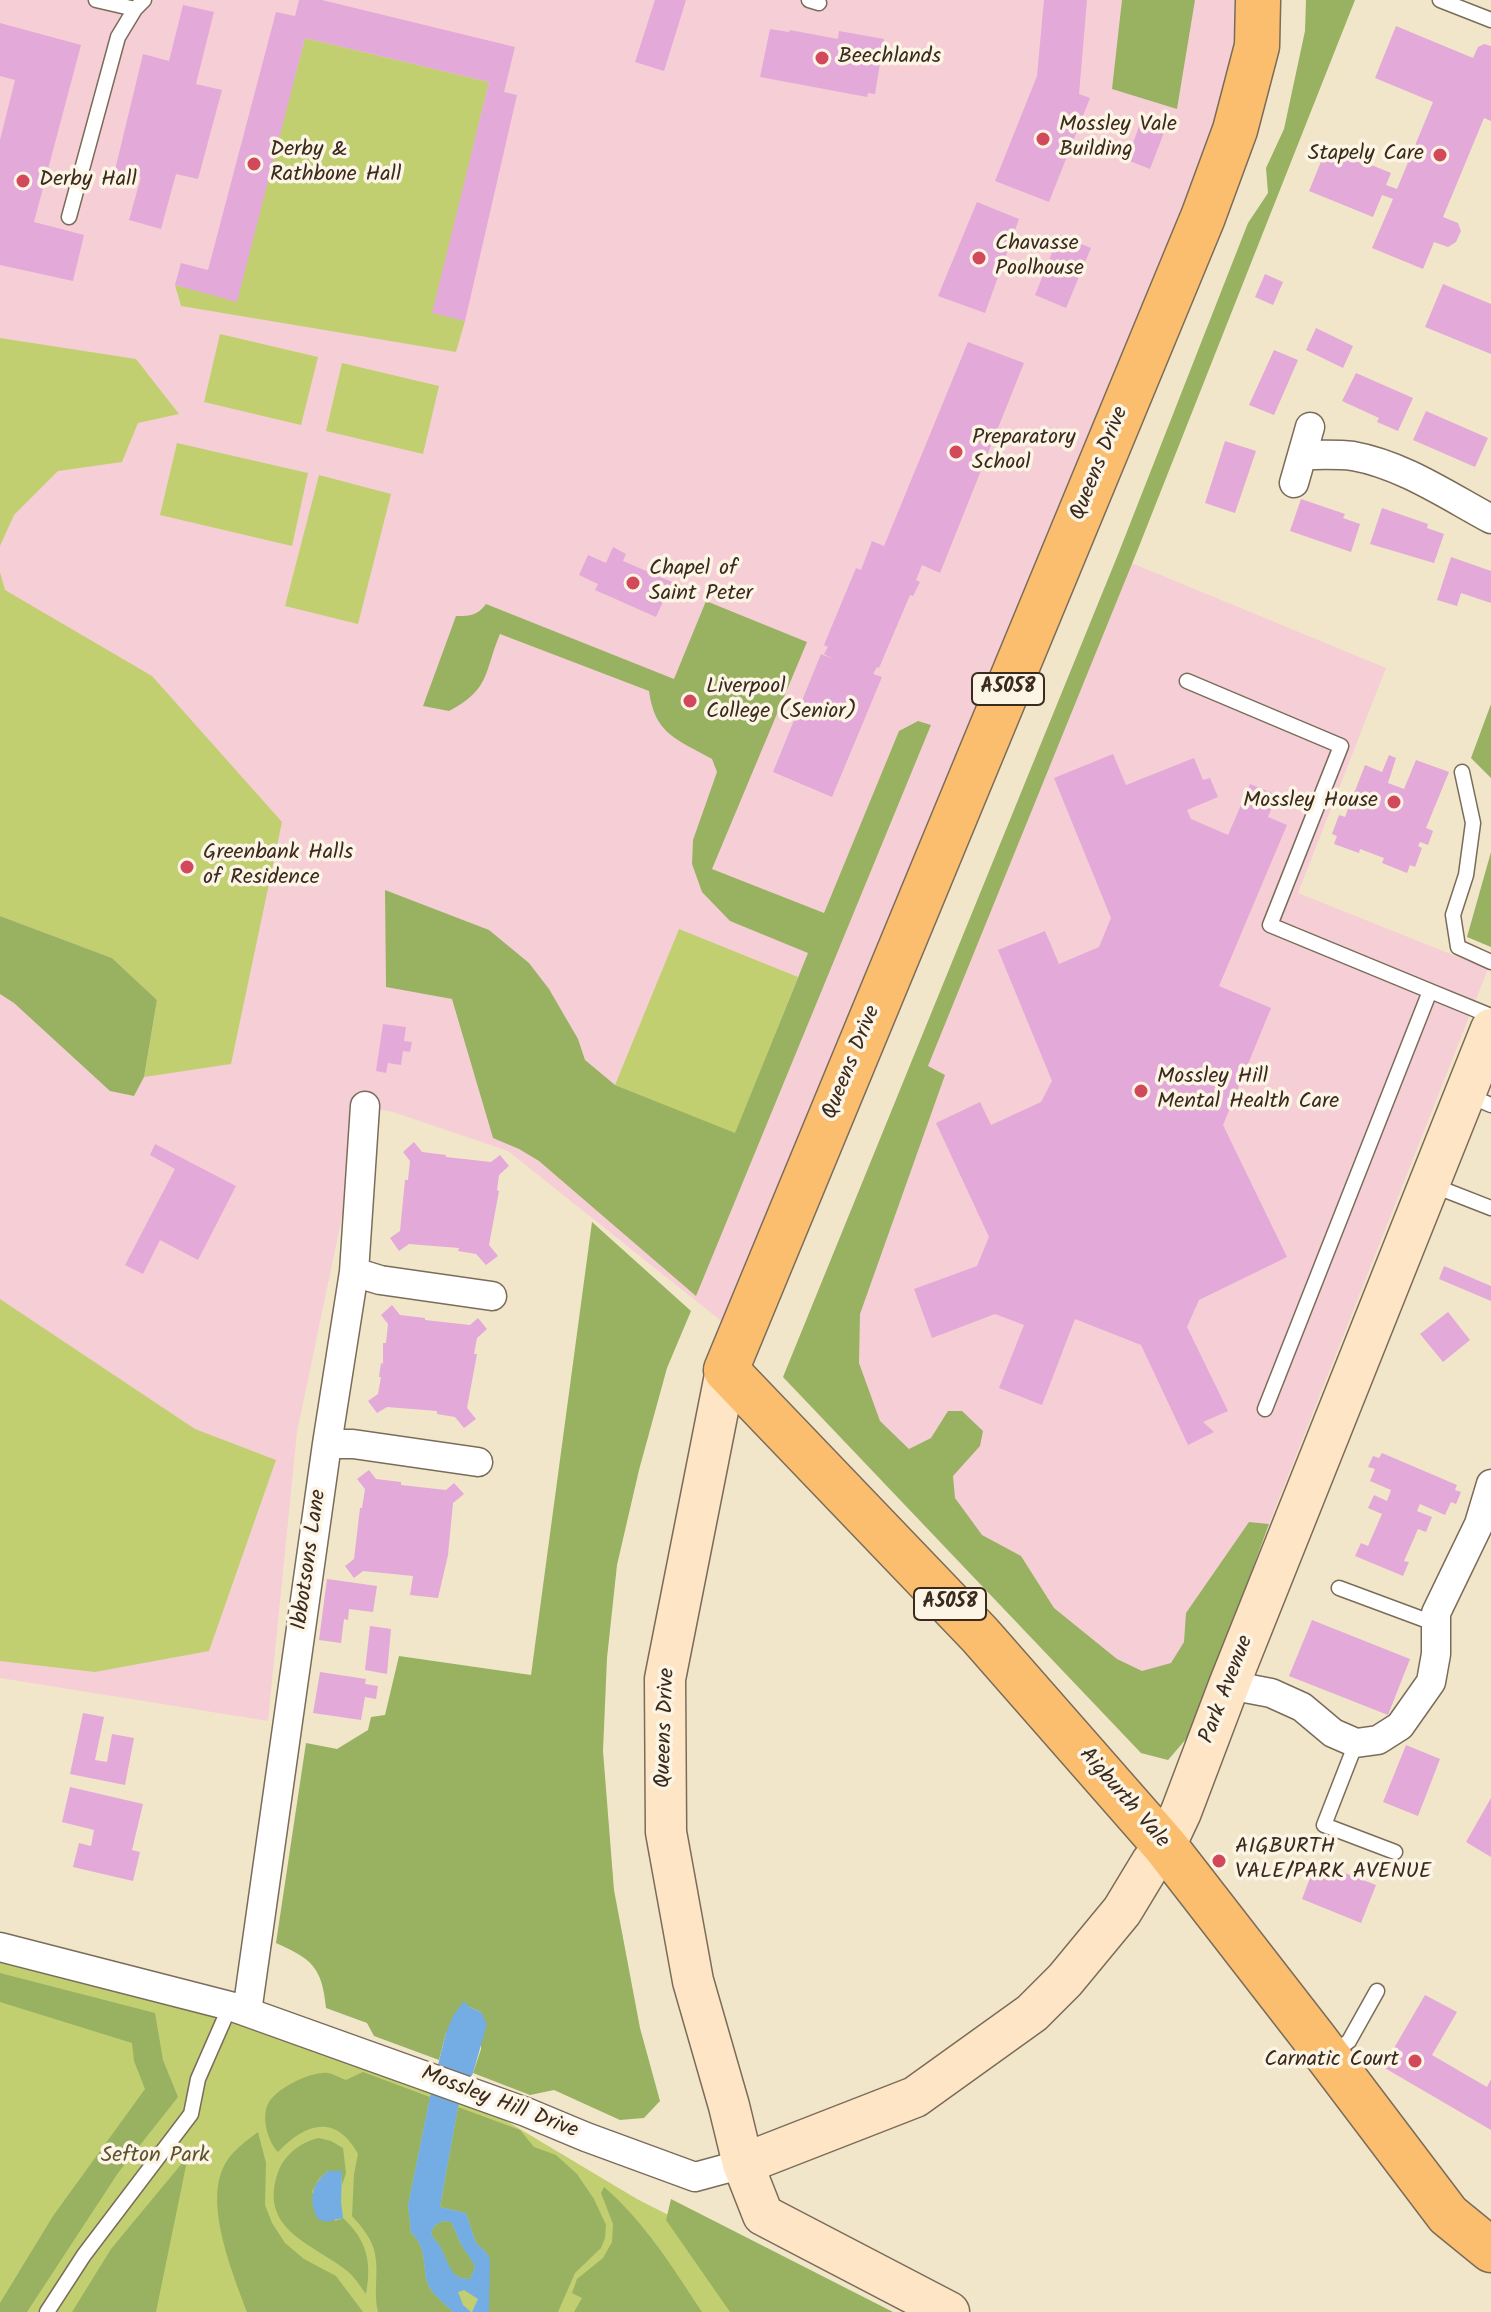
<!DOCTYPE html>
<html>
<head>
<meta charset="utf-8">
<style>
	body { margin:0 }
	canvas { display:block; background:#f1e6c9 }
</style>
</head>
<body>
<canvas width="1491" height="2312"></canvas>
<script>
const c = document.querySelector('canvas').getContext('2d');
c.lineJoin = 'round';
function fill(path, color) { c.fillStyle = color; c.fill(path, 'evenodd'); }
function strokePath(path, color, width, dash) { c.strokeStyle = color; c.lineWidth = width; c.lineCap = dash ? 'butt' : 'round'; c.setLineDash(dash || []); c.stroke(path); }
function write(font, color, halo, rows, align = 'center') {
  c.font = font + ' Kalam,sans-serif'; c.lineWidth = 7; c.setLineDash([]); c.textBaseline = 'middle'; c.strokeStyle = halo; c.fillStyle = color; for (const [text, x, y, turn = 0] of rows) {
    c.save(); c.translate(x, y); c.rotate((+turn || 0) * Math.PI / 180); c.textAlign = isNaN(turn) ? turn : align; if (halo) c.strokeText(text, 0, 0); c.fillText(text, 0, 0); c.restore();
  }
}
const built = new Path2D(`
	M0,0H1258L1257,46L740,1336L508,1151L393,1112L365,1107L297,1432L268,1721L0,1678Z
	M1117,557L1386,668L1298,893L1488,969L1269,1524L1193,1731L1168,1760L1141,1753L783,1377Z`);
const green = new Path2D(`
	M305,38L489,82L433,312L465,321L456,352L181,306L175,285L236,301Z
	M220,334L318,357L301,425L204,402Z
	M0,338L136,359L179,414L138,423L122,462L58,471L14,515L0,546Z
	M342,363L439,386L423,454L326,431Z
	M177,443L308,473L292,546L160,515Z
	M319,475L391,494L358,624L285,606Z
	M0,572L5,590L152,676L282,822L231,1064L144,1077L157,1000L112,958L0,916Z
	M679,929L798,977L735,1134L615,1085Z
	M0,1299L195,1429L276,1460L209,1651L95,1672L0,1661Z
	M0,1956L197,2006L493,2113L637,2199L859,2312H0Z`);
const forest = new Path2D(`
	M1122,0H1195L1177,109L1112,89Z
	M1306,0H1355L1138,549L928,1066L945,1075L860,1314L859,1363L880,1421L909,1449L931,1438L948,1411H962L983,1431L980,1446L953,1476L955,1498L982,1535L1021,1556L1054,1608L1117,1659L1142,1671L1171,1663L1184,1642L1186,1613L1249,1522L1269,1524L1193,1731L1168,1760L1141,1753L783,1377L1117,557L1248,223L1268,193L1266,168L1284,129L1305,31Z
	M706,601L807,642L712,869L824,913L899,731L918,721L931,725L696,1296L539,1161L519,1149L493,1138L452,999L386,987L385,890L489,930L529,963L549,989L578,1039L585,1060L615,1085L735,1133L808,953L730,921L702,892L692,864L693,840L717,772L712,759C677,739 655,735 649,691L500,634C484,672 491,689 449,711L423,706L456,616C470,616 477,616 486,604L674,679Z
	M1491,704V778L1471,758Z
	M1491,852V947L1467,937Z
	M0,916L112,958L157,1000L144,1077L134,1096L110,1091L14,1003L0,994Z
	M592,1222L691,1311L667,1368L639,1470L617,1565L607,1658L603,1751L614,1890L640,2028L660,2101L644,2118L620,2120L554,2090L530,2095L473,2073L481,2049V2012L469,2007L446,2033L439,2060L374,2036L367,2023L326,2008C322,1967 312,1959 276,1943L306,1743L337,1749L368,1730L371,1717L385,1715L399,1656L531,1675Z
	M0,1973L155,2013L163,2060L178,2097L118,2173L27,2312H0V2303L53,2216L145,2089L134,2061L132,2043L0,2002Z
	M363,2072L430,2097L408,2205L411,2233C426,2246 423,2264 427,2282C431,2294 444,2303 453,2312H378C373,2293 379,2273 375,2254C373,2240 362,2227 352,2216L354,2174L358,2154C336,2113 305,2123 278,2152C268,2142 261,2118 268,2104C275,2089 311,2071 328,2073C334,2074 340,2078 346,2080Z
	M458,2107L520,2130L534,2147L556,2155L577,2174L594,2199L606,2225L605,2238L601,2248L575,2273L558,2312H489V2259L486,2252L476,2243L466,2213L440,2207Z
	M258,2132L266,2163L265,2205L272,2223L285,2243L304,2259L336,2276L363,2312H247C233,2274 205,2207 223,2168C230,2152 245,2142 258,2132Z
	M319,2138L331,2141L343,2148L346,2173L342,2185V2171H328L319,2179L312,2192L335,2221L343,2218C367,2240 372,2262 366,2294C360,2286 354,2276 346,2270C312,2243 258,2230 278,2172C285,2154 301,2142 319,2138Z
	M188,2156L156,2312H72L111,2249Z
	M604,2187C644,2221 673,2268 702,2312H574L582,2298L572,2293L577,2279L603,2258L612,2242L613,2224L601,2193Z
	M671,2199L893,2312H730L666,2220Z
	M443,2221L451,2222C455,2228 456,2235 460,2242C465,2251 471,2257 475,2267L470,2279C451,2279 449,2267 443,2252C441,2246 435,2240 431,2234L434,2226Z`);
const water = new Path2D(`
	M464,2001L469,2007L481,2012L487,2024L473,2073L458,2107L440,2207L466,2213L476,2243L486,2252L490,2259L489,2312H472L478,2299L464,2290L458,2292L463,2305L471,2312H453C444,2303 431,2294 427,2282C423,2264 426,2246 411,2233L408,2205L430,2097L446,2033L453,2016ZM443,2221L451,2222C455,2228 456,2235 460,2242C464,2251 471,2257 475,2267L470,2279C451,2279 450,2266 443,2252C441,2246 435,2240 431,2234L434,2226Z
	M328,2171H342L341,2202L343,2218L325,2222L317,2218C309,2199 311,2185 328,2171Z`);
const building = new Path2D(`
	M299,0H322L515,47L504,92L517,95L465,321L432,313L489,82L305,38L237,302L175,285L181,263L208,270L276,12L295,16Z
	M655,0H686L664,71L635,62Z
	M1044,0H1087L1079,94L1090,98L1049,202L995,181L1037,76Z
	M183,5L214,12L196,84L222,90L198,179L176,174L161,229L129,220L141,177L115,170L143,54L169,61Z
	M0,23L81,45L34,222L84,235L73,281L0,265V140L15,80L0,76Z
	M1396,26L1473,58L1478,47L1484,44L1491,46V121L1484,118L1443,217L1458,223L1461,231L1456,242L1448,247L1434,242L1423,269L1372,248L1393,199L1382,195L1373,217L1309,191L1327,147L1391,173L1386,185L1397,189L1433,102L1375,78Z
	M770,29L789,32L790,30L838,39L839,31L884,39L875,94L868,93L867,97L760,77Z
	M1141,121L1165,130L1150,169L1127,160Z
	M977,202L1019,219L985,313L938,296Z
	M1059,235L1091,248L1066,308L1035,295Z
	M1265,274L1283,282L1273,305L1255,297Z
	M1443,284L1491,304V354L1425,327Z
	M1316,328L1353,346L1343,368L1306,350Z
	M968,342L1024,363L940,573L922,565L916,580L920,582L913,596L910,595L879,668L877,667L873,674L882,677L832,797L773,772L821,654L833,659L824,654L828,647L824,645L856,568L861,570L872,541L884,546Z
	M1274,350L1298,360L1274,415L1249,405Z
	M1356,373L1413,398L1398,431L1377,422L1379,418L1342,401Z
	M1426,411L1488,438L1475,467L1413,440Z
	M1225,441L1256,451L1235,513L1205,503Z
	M1301,499L1345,514L1343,518L1360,524L1351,552L1290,531Z
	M1382,508L1428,524L1427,528L1444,534L1434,563L1370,544Z
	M613,547L626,554L623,561L672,582L656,617L595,590L598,584L579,575L588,555L606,563Z
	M1451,557L1491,571V603L1461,593L1457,606L1437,600Z
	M1113,754L1126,785L1194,758L1203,780L1210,778L1218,797L1187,810L1191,819L1228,835L1250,784L1277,795L1268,817L1287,825L1219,986L1271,1008L1223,1125L1287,1257L1199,1300L1187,1327L1228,1411L1203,1422L1214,1432L1188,1445L1141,1345L1075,1319L1042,1405L999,1388L1024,1325L995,1314L932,1338L914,1289L977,1266L989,1237L936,1123L980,1102L991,1125L1041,1102L1052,1081L998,950L1045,931L1059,964L1099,947L1111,918L1054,778Z
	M1389,755L1396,758L1388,783L1404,789L1416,760L1449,772L1426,828L1433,831L1428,845L1420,842L1418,846L1422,848L1415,867L1410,865L1407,873L1382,863L1384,858L1360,849L1359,853L1334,844L1337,836L1332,834L1339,815L1345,817L1365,765L1382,772Z
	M383,1024L406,1027L404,1041L412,1042L410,1052L403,1051L401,1065L388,1063L386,1073L376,1071Z
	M414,1142L422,1152L446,1155V1157L491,1162L500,1155L509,1166L499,1175L497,1190L499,1191L489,1245L498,1256L486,1265L476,1254L458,1251L459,1248L409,1244L399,1251L390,1238L400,1231L405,1180H408L410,1161L403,1152Z
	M155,1144L236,1186L198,1260L160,1240L143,1274L125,1265L175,1169L150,1155Z
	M1444,1266L1491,1286V1301L1439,1279Z
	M392,1305L400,1315L425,1318V1320L470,1325L478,1318L487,1329L477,1338L474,1354H477L467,1408L476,1419L464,1428L455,1417L437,1414V1411L387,1407L377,1413L368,1401L378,1394L381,1377H379L381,1363L383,1364V1343H386L388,1324L381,1315Z
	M1448,1312L1470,1340L1443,1362L1420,1334Z
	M1382,1453L1457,1485L1455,1490L1461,1492L1456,1504L1451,1502L1445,1515L1420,1504L1417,1511L1432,1517L1426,1532L1418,1529L1404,1561L1409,1562L1403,1576L1355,1556L1361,1543L1368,1546L1382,1514L1368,1508L1374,1495L1387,1501L1391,1490L1370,1481L1375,1469L1368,1467L1373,1456L1379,1458Z
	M369,1470L376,1479L401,1482V1485L446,1490L454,1483L464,1494L453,1503L448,1555L438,1598L410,1595L413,1576L363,1571L354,1578L345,1566L354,1559L360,1508H362L365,1489L357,1479Z
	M327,1579L377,1586L373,1612L349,1609L348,1620L344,1619L341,1643L319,1640Z
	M1312,1620L1410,1659L1388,1715L1289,1676Z
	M370,1626L391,1629L387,1674L365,1670Z
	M320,1672L366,1679L365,1684L378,1686L376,1699L365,1697L361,1720L313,1713Z
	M83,1713L104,1717L95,1760L107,1762L112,1734L134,1738L125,1785L70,1774Z
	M1406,1745L1440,1759L1418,1816L1383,1802Z
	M70,1787L143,1804L132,1850L140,1852L133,1881L73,1867L79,1843L91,1846L94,1830L62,1822Z
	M1491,1798V1857L1466,1842Z
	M1316,1862L1376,1885L1361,1923L1302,1899Z
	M1425,1995L1457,2012L1432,2055L1487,2087L1491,2079V2130L1383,2067Z`);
const lane = new Path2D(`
	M96,0L135,9
	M809,0L819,3
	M1440,0L1491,20
	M69,217L118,37L135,9L144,0
	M1187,681L1341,746L1270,925L1430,991
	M1462,772L1473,823L1466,875L1453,915L1458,947L1491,962
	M1465,1094L1491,1105
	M1432,1185L1491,1208
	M1265,1409L1430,991L1491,1016
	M1339,1588L1436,1624
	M1356,1743L1324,1825L1395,1852
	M1332,2054L1349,2041L1377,1991
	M47,2312L84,2255L191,2114L198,2079L230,2006`);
const street = new Path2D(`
	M1303,455C1319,455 1337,454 1353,456C1403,465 1448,496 1491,519
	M1294,483L1310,427
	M354,1272L380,1280L492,1296
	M327,1444H353L478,1462
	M1229,1685L1271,1693L1302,1707L1333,1733L1356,1743L1378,1740L1400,1726L1431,1682L1436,1654V1613L1479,1524L1491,1484
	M0,1947L230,2006L526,2112L586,2137L695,2177L743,2164
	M247,2012L327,1444L354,1272L365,1106`);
const secondary = new Path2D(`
	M726,1370L665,1679L666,1832L693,1981L729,2106L743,2164L763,2215L949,2312
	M743,2164L915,2097L1032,2013L1065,1980L1122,1911L1151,1863L1165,1846L1181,1812L1229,1685L1491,1029`);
const primary = new Path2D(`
	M1258,0L1257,46L1235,130L1203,217L726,1370L980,1635L1165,1846L1314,2038L1448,2215L1491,2250`);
const markers = [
	[822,58,8,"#d1495b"],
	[1043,139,8,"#d1495b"],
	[1440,155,8,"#d1495b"],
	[254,164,8,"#d1495b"],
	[23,181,8,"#d1495b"],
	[979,258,8,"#d1495b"],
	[956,452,8,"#d1495b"],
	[633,583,8,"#d1495b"],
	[690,701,8,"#d1495b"],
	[1394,802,8,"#d1495b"],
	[187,867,8,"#d1495b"],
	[1141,1091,8,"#d1495b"],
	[1219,1861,8,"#d1495b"],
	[1415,2061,8,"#d1495b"]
];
const shields = [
	[1008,689,72],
	[950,1604,72]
];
const shieldNames = [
	["A5058",1008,689],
	["A5058",950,1604]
];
const poiNames = [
	["Beechlands",838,58],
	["Mossley Vale",1059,126],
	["Building",1059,151],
	["Derby &",270,151],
	["Rathbone Hall",270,176],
	["Stapely Care",1424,155,"right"],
	["Derby Hall",39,181],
	["Chavasse",995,245],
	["Poolhouse",995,270],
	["Preparatory",972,439],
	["School",972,464],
	["Chapel of",649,570],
	["Saint Peter",649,595],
	["Liverpool",706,688],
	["College (Senior)",706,713],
	["Mossley House",1378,802,"right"],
	["Greenbank Halls",203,854],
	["of Residence",203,879],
	["Mossley Hill",1157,1078],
	["Mental Health Care",1157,1103],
	["AIGBURTH",1235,1848],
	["VALE/PARK AVENUE",1235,1873],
	["Carnatic Court",1399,2061,"right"]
];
const streetNames = [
	["Queens Drive",1101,464,-68],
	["Queens Drive",853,1063,-68],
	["Ibbotsons Lane",311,1560,-82],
	["Park Avenue",1228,1690,-69],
	["Queens Drive",667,1728,-88],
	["Aigburth Vale",1123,1799,49],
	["Mossley Hill Drive",499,2104,21]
];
const parkNames = [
	["Sefton Park",155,2157]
];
fill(built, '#f6cfd6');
fill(green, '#c1cf70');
fill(forest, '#98b262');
fill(water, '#74ade4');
fill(building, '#e3a9d9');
strokePath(lane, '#7b6c5a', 17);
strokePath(street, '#7b6c5a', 31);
strokePath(secondary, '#7b6c5a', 43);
strokePath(primary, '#7b6c5a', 47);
strokePath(lane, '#fff', 14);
strokePath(street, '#fff', 28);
strokePath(secondary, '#fde5c5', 40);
strokePath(primary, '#fbbe6e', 44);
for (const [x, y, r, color] of markers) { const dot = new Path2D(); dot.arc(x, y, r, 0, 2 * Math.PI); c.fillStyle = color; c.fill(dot); strokePath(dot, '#fcf5e5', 3); }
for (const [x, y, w] of shields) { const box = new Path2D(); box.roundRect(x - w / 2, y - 16, w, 32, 6); c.fillStyle = '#fcf5e5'; c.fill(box); strokePath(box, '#3b2a1e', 2); }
write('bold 20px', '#3b2a1e', null, shieldNames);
write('22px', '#3b2a1e', '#fcf5e5', poiNames, 'left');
write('22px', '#3b2a1e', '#fcf5e5', streetNames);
write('22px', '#5c5332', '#fcf5e5', parkNames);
</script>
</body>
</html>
